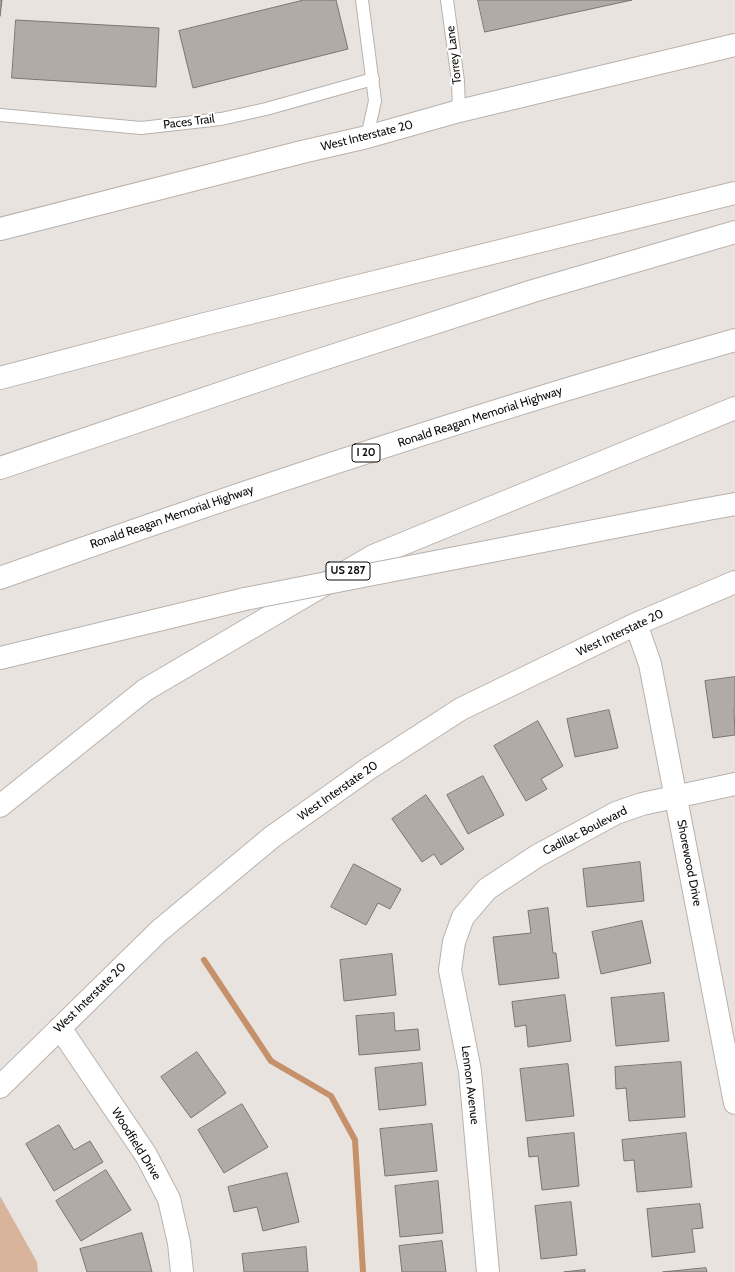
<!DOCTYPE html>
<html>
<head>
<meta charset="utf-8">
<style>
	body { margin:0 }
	canvas { display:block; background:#e9e3df }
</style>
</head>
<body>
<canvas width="735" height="1272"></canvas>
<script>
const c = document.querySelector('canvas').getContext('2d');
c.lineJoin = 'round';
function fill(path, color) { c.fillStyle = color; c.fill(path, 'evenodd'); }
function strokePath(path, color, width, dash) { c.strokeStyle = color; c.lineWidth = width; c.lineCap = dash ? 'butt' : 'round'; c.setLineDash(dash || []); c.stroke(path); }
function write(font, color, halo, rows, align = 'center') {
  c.font = font + ' Cabin,sans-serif'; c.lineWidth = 4; c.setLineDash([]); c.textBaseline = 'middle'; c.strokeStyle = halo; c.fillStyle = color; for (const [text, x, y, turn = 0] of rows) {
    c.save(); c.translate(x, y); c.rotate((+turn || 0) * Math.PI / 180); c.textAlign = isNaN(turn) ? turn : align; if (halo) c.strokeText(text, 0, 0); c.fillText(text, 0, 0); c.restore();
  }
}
const green = new Path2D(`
	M0,1196L37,1262L38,1272H0Z`);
const stream = new Path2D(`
	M204,960L271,1061L331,1096L355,1140L363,1272`);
const building = new Path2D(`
	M0,0H2L0,16Z
	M304,0H336L348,49L193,88L179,31Z
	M478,0H632L485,32Z
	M16,20L159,28L156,87L12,78Z
	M735,677V709H734L735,735L713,738L705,681Z
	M609,710L618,748L575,757L567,719Z
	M538,721L563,766L541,779L547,789L526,801L494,746Z
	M483,776L504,815L468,834L447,795Z
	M426,795L464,849L441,865L434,854L422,862L392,819Z
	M640,862L644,901L587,907L583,869Z
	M354,864L401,889L390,909L378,903L366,925L331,907Z
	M548,908L553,953H556L559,978L499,985L493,937L531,933L528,911Z
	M642,921L651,963L601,974L592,932Z
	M392,954L396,995L344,1001L340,960Z
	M664,993L669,1041L616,1046L611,998Z
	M565,995L571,1041L528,1047L526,1025L515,1027L512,1002Z
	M394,1013L395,1031L418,1029L420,1050L359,1055L356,1016Z
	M197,1052L226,1093L191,1118L161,1077Z
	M681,1062L685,1117L629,1121L626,1088L616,1089L615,1067Z
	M422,1063L426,1105L379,1110L375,1068Z
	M568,1064L574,1116L526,1121L520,1069Z
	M242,1104L268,1147L224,1173L198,1130Z
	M432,1124L437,1171L385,1176L380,1129Z
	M59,1125L74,1150L90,1141L103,1162L54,1191L26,1144Z
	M574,1133L579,1186L542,1190L538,1156L529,1157L527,1138Z
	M686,1133L692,1187L637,1192L634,1160L624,1161L622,1140Z
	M106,1170L131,1210L81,1241L56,1201Z
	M287,1173L299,1222L263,1231L257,1207L234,1212L228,1187Z
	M438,1181L443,1233L400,1237L395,1186Z
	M571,1202L577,1255L541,1259L535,1206Z
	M700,1204L703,1228L692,1229L695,1252L652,1257L647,1209Z
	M142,1233L152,1272H87L80,1249Z
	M442,1241L446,1272H402L399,1246Z
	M306,1247L308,1272H244L242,1254Z
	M706,1268L707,1272H663Z
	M585,1270V1272H564Z`);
const lane = new Path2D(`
	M362,0L375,101L367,137
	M447,0L458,81L459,111
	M0,115L141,128L221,119L266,109L373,79`);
const street = new Path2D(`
	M60,1028L146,1155L169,1199L179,1243L182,1272
	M488,1272L470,1071L450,970L454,942L463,917L487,889L537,856L616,813L642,804L735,784`);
const secondary = new Path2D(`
	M0,229L302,152L367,137L459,111L735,45
	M636,624L650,664L735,1103
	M0,1087L159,931L272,837L368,769L461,709L636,624L735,582`);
const highway = new Path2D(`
	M0,378L201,325L735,193
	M0,468L304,365L533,291L735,232
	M702,510L735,504
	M0,578C242,491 487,410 735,340
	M0,658L245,599
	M0,806L145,690L373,556L735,408`);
const highwayBridge = new Path2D(`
	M245,599L702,510`);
const shields = [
	[366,453,28],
	[348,571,44]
];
const shieldNames = [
	["I 20",366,453],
	["US 287",348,571]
];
const streetNames = [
	["Torrey Lane",454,55,-97],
	["Paces Trail",189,122,-7],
	["West Interstate 20",367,136,-14],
	["Ronald Reagan Memorial Highway",480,417,-18],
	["Ronald Reagan Memorial Highway",172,517,-19],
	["West Interstate 20",620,633,-25],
	["West Interstate 20",338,791,-35],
	["Cadillac Boulevard",585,831,-27],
	["Shorewood Drive",689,863,79],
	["West Interstate 20",90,998,-44],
	["Lennon Avenue",470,1085,83],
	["Woodfield Drive",136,1144,58]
];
fill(green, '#d7b49b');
strokePath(stream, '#c4916b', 6);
fill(building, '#b0aba7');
strokePath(building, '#7a7571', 1);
strokePath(lane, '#b8b2ae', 14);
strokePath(street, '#b8b2ae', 24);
strokePath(secondary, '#b8b2ae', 24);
strokePath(highway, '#b8b2ae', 24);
strokePath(lane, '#fff', 12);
strokePath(street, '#fff', 22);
strokePath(secondary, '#fff', 22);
strokePath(highway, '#fff', 22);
strokePath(highwayBridge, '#b8b2ae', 24, []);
strokePath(highwayBridge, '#fff', 22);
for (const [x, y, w] of shields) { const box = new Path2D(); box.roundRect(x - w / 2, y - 9, w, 18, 3); c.fillStyle = '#fff'; c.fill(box); strokePath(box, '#0d0b0a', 1); }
write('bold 11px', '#0d0b0a', null, shieldNames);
write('12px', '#0d0b0a', '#fff', streetNames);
</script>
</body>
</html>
